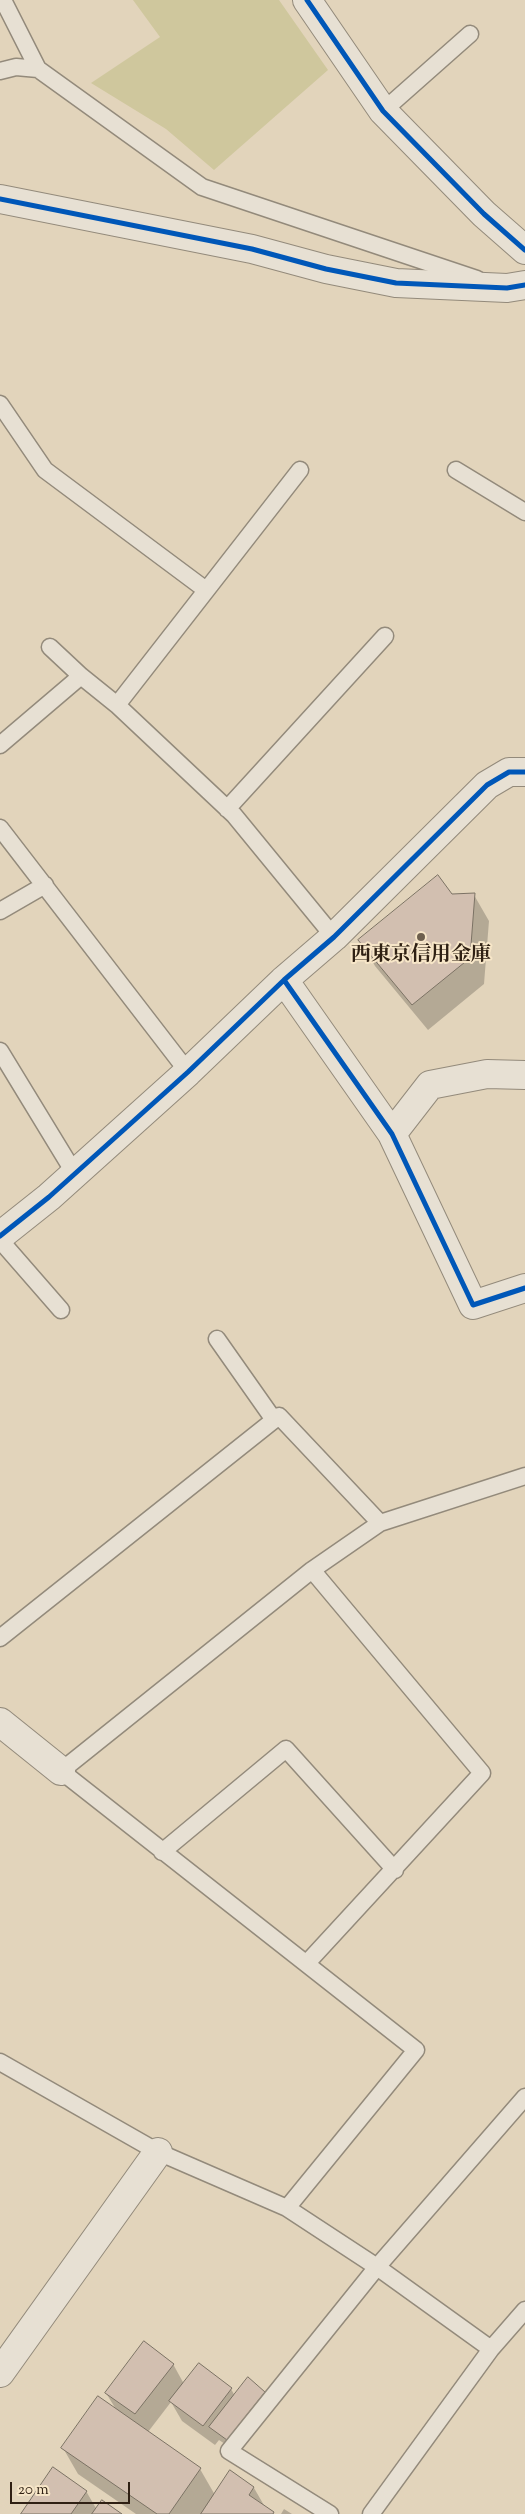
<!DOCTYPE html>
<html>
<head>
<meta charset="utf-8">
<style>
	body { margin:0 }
	#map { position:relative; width:525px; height:2514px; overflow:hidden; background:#e2d4bb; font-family:"Sorts Mill Goudy",serif }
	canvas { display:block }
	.scale { position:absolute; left:10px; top:2482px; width:120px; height:22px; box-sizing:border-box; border:2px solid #2f2013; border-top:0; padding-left:6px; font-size:15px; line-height:18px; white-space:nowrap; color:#2f2013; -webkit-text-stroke:4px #f7e6c8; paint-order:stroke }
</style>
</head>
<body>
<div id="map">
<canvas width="525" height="2514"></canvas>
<div class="scale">20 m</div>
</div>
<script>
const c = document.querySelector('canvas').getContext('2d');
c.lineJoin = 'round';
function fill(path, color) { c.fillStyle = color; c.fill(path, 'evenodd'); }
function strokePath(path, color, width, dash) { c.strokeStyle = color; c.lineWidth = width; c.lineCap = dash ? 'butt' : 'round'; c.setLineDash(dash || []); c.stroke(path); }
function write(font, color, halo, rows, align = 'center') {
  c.font = font + ' "Sorts Mill Goudy","Noto Serif JP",serif'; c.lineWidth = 4; c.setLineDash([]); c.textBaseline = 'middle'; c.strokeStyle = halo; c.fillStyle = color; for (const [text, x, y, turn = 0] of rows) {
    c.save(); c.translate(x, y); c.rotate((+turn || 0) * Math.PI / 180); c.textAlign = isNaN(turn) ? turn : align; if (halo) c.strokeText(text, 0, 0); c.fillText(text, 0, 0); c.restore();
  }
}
const green = new Path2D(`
	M133,0H279L328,70L214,170L166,129L91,83L160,37Z`);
const shadow = new Path2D(`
	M451,895H474L489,921L484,984L428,1030L375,966L360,940Z
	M173,2364L184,2384L200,2364L231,2389L235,2396L264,2393L271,2404L234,2450L219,2440L215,2445L182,2421L171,2402L148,2432L200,2469L215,2495L254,2488L265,2507L274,2514H136L78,2474L63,2448L117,2411L106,2393Z
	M86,2491L97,2510L120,2514H22Z
	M284,2509L292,2514H281Z`);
const building = new Path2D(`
	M438,875L452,894L475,893L470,958L412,1005L358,940Z
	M144,2341L174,2364L135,2414L105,2393Z
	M199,2363L232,2388L203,2426L169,2401Z
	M248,2377L265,2392L227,2440L209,2427Z
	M98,2396L201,2468L169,2514H157L61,2448Z
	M53,2467L87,2491L71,2514H21Z
	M230,2470L254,2487L249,2495L274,2512L273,2514H201Z
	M102,2500L122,2514H92Z`);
const service = new Path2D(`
	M3,0L38,69
	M0,71L16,67L38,69L202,187L477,279
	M383,111L470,34
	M0,404L45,470L206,590
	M456,470L525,512
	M50,647L81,676L117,705L234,815L334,937
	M117,705L300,470
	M0,745L81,676
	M227,809L385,636
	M0,828L188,1072
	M0,911L45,885
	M0,1051L75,1174
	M0,1240L61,1310
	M217,1339L274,1420
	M0,1638L279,1416L380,1523
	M162,1852L286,1749L395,1870
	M307,1963L482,1773L312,1570
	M0,2062L158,2152L287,2208L377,2267L491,2349
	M287,2208L416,2050L61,1771L312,1570L380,1523L525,1476
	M330,2514L229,2451L377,2267L525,2097
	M371,2514L491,2349L525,2310`);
const minor = new Path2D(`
	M307,0L383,111L484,214L525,250
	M0,199L252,249L326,269L396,283L507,288L525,285
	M284,980L392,1134L473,1305L525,1288
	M392,1134L430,1085L487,1074L525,1075
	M0,1236L49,1197L188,1072L284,980L334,937L487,785L509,772H525
	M0,1722L61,1771
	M0,2373L158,2152`);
const cycleway = new Path2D(`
	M307,0L383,111L484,214L525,250
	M0,199L252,249L326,269L396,283L507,288L525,285
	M284,980L392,1134L473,1305L525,1288
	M0,1236L49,1197L188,1072L284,980L334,937L487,785L509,772H525`);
const markers = [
	[421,937,5,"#6e5f4e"]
];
const poiNames = [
	["西東京信用金庫",421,957]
];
fill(green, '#cfc79d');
fill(shadow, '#0003');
fill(building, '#d2bfb0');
strokePath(building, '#7b7264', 1);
strokePath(service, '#938a7b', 19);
strokePath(minor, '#938a7b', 30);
strokePath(service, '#e7e0d3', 16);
strokePath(minor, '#e7e0d3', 28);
strokePath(cycleway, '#0057b8', 5);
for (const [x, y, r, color] of markers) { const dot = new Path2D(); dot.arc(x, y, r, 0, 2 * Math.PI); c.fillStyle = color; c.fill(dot); strokePath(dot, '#f7e6c8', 2); }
write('bold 20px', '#2f2013', '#f7e6c8', poiNames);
</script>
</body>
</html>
